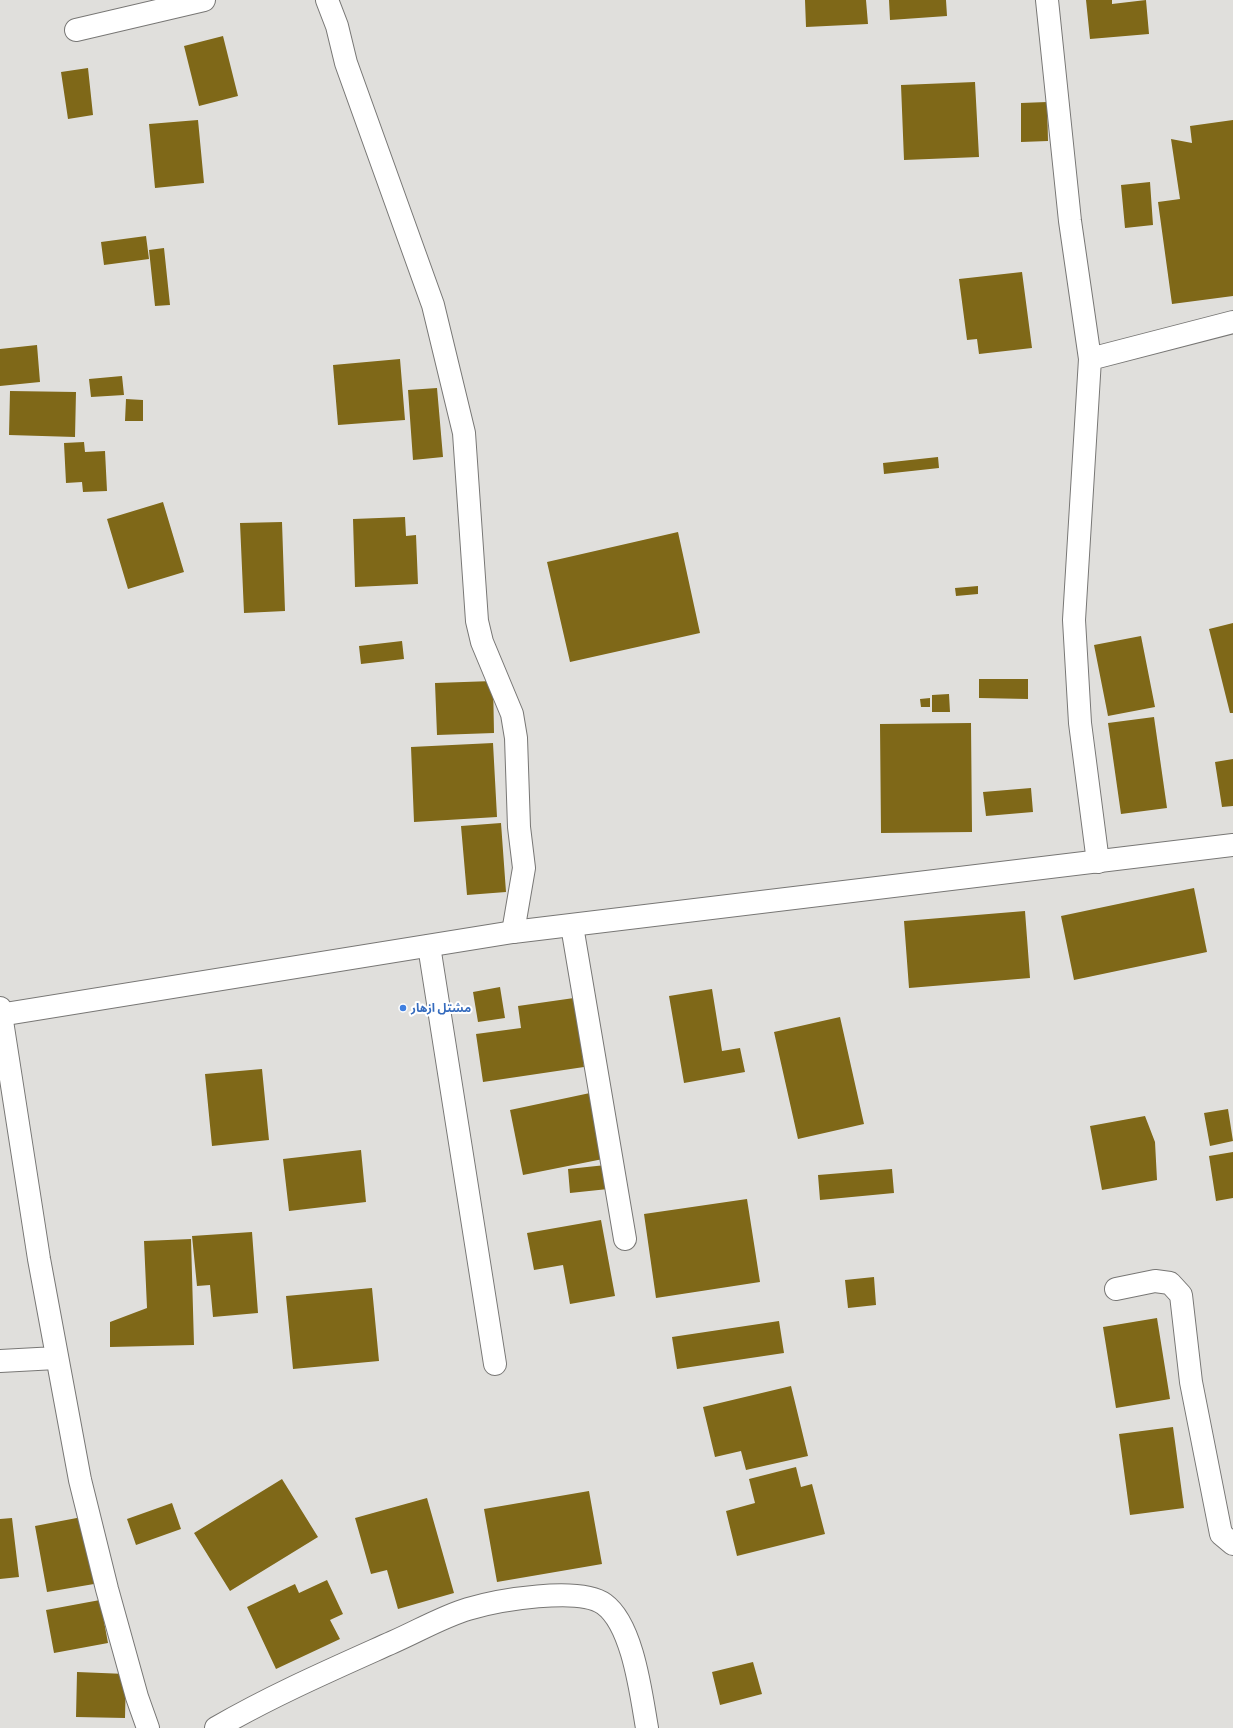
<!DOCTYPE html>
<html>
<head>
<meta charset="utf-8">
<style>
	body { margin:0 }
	canvas { display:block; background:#e0dfdc }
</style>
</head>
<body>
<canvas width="1233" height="1728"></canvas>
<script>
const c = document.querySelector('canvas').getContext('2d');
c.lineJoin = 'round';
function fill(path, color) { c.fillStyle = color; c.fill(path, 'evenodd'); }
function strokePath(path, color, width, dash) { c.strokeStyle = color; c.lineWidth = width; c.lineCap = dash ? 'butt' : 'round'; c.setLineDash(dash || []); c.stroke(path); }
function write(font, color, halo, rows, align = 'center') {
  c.font = font + ' Barlow,"Noto Sans Arabic",sans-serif'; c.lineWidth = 4; c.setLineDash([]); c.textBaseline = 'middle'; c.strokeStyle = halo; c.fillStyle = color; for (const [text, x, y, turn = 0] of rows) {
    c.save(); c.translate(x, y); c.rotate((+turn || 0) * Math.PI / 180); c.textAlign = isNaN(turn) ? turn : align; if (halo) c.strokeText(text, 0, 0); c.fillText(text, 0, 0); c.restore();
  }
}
const building = new Path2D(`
	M805,0H866L868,24L806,27Z
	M889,0H946L947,16L890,20Z
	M1086,0H1112V4L1146,0L1149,34L1090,39Z
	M223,36L238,96L199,106L184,46Z
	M88,68L93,115L68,119L61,72Z
	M975,82L979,157L904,160L901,85Z
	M1047,102L1048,141L1021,142V103Z
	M198,120L204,183L155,188L149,124Z
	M1233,120V296L1172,304L1158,202L1180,199L1171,139L1192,143L1190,126Z
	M1150,182L1153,225L1125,228L1121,185Z
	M146,236L149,259L104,265L101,242Z
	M164,248L170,305L155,306L149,250Z
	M1022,272L1032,348L979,354L977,339L967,340L959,279Z
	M37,345L40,382L0,386V349Z
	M400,359L405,420L338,425L333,365Z
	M122,376L124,395L91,397L89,379Z
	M437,388L443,457L413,460L408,390Z
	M10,391L76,392L75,437L9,435Z
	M126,399L143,400V421H125Z
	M84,442L85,452L105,451L107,491L83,492L82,482L66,483L64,443Z
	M938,457L939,468L884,474L883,463Z
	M163,502L184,572L128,589L107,519Z
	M405,517L406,536L416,535L418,584L355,587L353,519Z
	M282,522L285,611L244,613L240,523Z
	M678,532L700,633L570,662L547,562Z
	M978,586V594L956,596L955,588Z
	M1233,623V713H1230L1209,629Z
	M1141,636L1155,707L1108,716L1094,645Z
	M402,641L404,659L361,664L359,646Z
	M979,679H1028V699L979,698Z
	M493,681L494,733L437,735L435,683Z
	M949,694L950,712H932V695Z
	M930,698V707H921L920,699Z
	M1154,717L1167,808L1121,814L1108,723Z
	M971,723L972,832L881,833L880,724Z
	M493,743L497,817L414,822L411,747Z
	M1233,759V806L1222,807L1215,762Z
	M1031,788L1033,812L986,816L983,792Z
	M501,823L506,892L467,895L461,826Z
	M1194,888L1207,952L1074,980L1061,916Z
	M1025,911L1030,978L909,988L904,921Z
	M500,987L505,1018L478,1022L473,992Z
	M712,989L722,1051L740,1048L745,1072L684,1083L669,996Z
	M574,998L584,1067L483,1082L476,1034L521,1028L518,1006Z
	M840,1017L864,1124L798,1139L774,1032Z
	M262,1069L269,1140L212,1146L205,1074Z
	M590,1093L603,1159L523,1175L510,1110Z
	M1228,1109L1233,1141L1210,1146L1204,1113Z
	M1145,1116L1155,1142L1157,1180L1102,1190L1090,1126Z
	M361,1150L366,1202L289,1211L283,1159Z
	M1233,1152V1198L1216,1201L1209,1156Z
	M606,1165L608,1189L570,1193L568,1169Z
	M892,1169L894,1193L820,1200L818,1175Z
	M747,1199L760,1282L656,1298L644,1214Z
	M601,1220L615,1296L570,1304L563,1265L534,1270L527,1233Z
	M252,1232L258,1313L213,1317L210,1285L197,1286L192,1236Z
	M191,1239L194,1345L110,1347V1322L147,1308L144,1241Z
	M874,1277L876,1305L848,1308L845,1280Z
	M372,1288L379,1361L293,1369L286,1296Z
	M1157,1318L1170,1399L1116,1408L1103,1327Z
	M779,1321L784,1353L677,1369L672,1337Z
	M791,1386L808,1456L746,1470L741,1451L715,1457L703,1407Z
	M1173,1427L1184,1508L1130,1515L1119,1434Z
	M796,1467L801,1487L812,1484L825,1534L737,1556L726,1511L755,1503L749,1479Z
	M282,1479L318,1537L230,1591L194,1533Z
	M589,1491L602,1564L497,1582L484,1509Z
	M427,1498L454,1593L398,1609L387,1570L371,1574L355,1518Z
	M172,1503L181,1529L136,1545L127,1519Z
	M82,1517L94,1584L47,1592L35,1526Z
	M12,1518L19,1577L0,1579V1519Z
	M327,1580L343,1614L330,1620L340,1639L276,1669L247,1607L295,1584L299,1593Z
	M100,1600L108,1643L54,1653L46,1610Z
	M753,1662L762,1694L720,1705L712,1672Z
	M77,1672L126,1674L125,1718L76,1717Z`);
const minor = new Path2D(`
	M327,0L337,26L346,63L433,305L464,433L477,621L482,642L512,714L516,738L519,827L524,868L513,932
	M1047,0L1070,221L1090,359L1074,620L1080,723L1098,862
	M76,30L204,0
	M1090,359L1233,322
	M572,926L625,1239
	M429,946L495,1364
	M0,1008L39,1259L80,1480L107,1589L137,1697L148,1728
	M1116,1289L1155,1281L1170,1283L1181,1295L1191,1382L1221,1534L1233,1544
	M0,1361L56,1358
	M216,1728C273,1695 333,1669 393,1642C416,1632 444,1616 468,1609C498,1600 579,1586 604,1604C633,1625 641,1694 647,1728`);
const tertiary = new Path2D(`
	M0,1015L513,932L1233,845`);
const markers = [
	[403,1008,4,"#3f7fe0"]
];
const shopNames = [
	["مشتل ازهار",411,1008]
];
fill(building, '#7f6818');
strokePath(minor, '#787775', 24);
strokePath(tertiary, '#787775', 24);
strokePath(minor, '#fff', 22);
strokePath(tertiary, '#fff', 22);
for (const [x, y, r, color] of markers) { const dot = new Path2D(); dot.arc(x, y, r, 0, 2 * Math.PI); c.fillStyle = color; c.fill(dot); strokePath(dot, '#fff', 1.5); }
write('bold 12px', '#366cbe', '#fff', shopNames, 'left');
</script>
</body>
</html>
